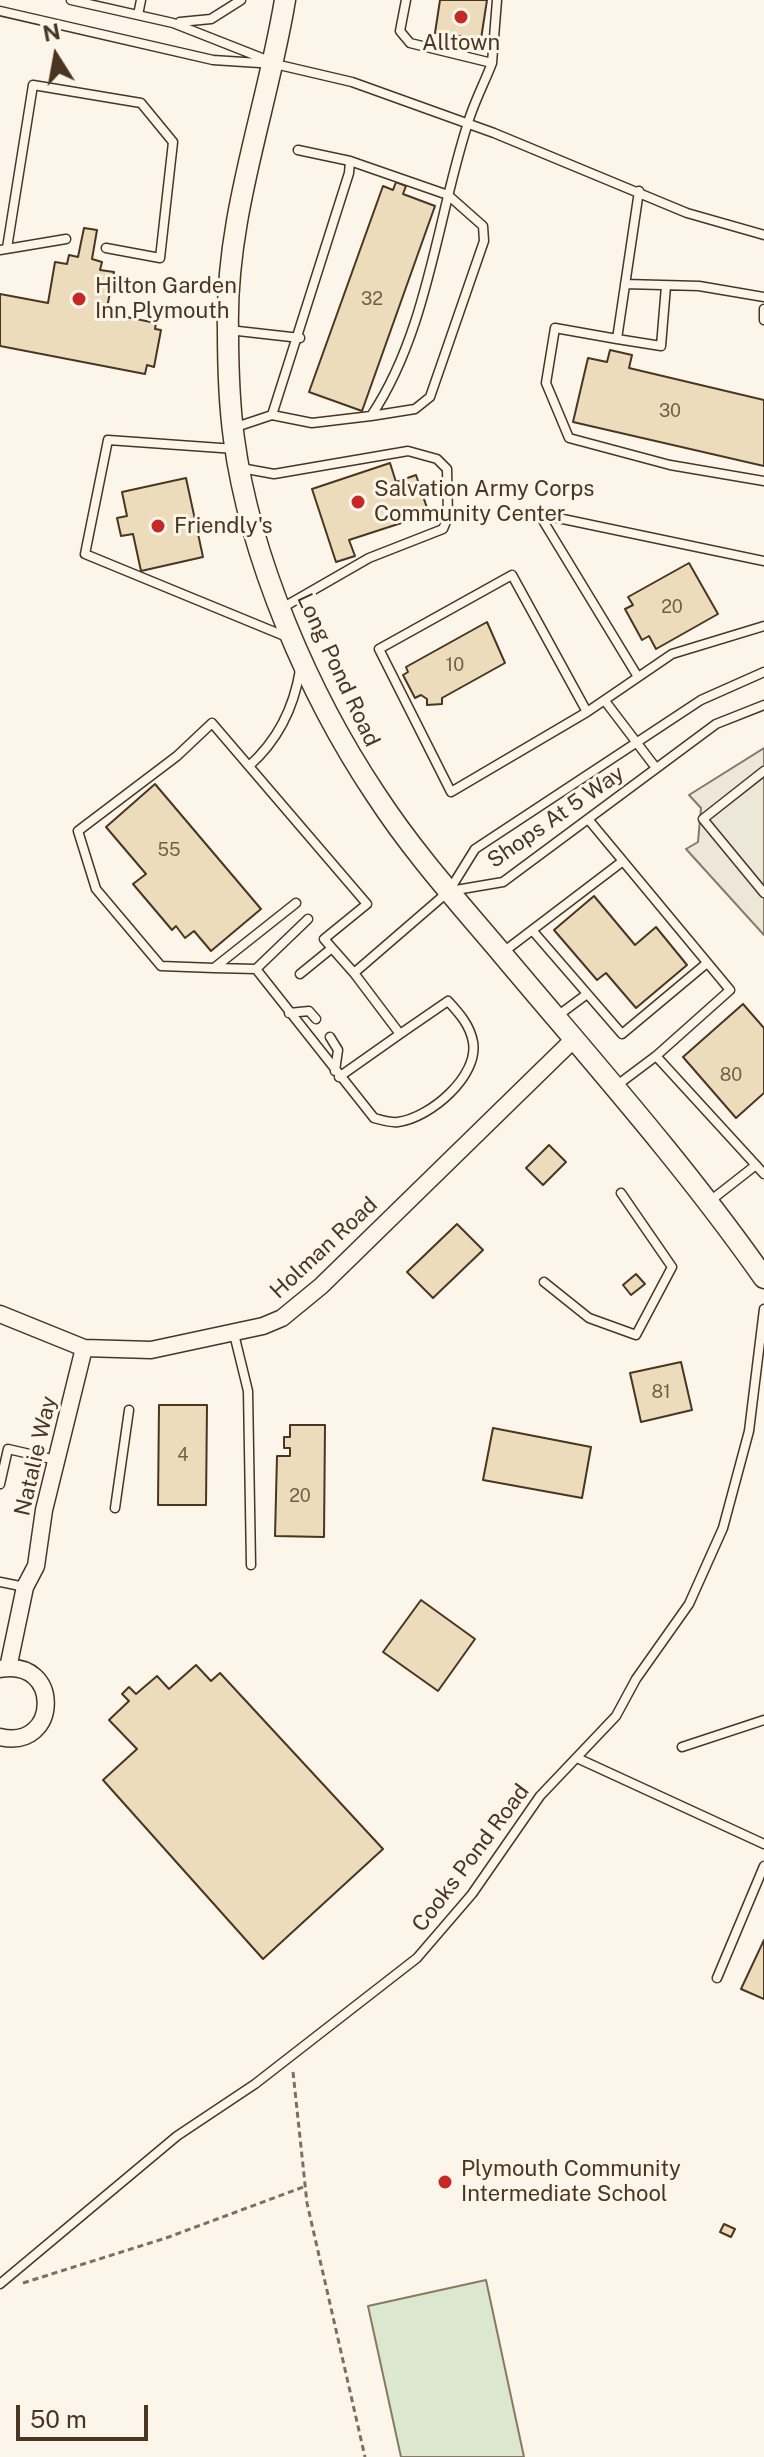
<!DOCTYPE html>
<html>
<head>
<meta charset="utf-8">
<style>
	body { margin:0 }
	#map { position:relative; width:764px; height:2457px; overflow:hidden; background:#fbf6e9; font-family:"Public Sans",sans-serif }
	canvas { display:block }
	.north { position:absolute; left:16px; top:16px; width:80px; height:80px; -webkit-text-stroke:6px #fbf6e9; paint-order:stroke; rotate:349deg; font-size:22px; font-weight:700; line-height:32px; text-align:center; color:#4a3520 }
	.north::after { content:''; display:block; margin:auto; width:28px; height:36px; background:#4a3520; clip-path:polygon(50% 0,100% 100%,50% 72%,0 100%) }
	.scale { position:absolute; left:16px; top:2405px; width:132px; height:36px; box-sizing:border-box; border:4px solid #4a3520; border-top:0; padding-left:10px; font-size:24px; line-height:28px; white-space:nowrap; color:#4a3520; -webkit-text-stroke:6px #fbf6e9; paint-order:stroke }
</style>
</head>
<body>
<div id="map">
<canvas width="764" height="2457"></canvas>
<div class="north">N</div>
<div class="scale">50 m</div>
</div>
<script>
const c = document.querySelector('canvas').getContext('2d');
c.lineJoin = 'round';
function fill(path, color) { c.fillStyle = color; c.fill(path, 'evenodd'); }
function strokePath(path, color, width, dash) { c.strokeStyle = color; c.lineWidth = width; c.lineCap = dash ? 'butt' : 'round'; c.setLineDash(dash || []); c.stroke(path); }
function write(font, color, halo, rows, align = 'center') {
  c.font = font + ' "Public Sans",sans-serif'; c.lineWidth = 6; c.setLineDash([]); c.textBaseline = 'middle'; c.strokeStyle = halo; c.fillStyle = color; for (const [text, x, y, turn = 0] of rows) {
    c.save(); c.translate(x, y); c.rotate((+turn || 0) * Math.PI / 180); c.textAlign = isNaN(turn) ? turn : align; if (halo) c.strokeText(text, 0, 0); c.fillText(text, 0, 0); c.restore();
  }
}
const green = new Path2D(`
	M486,2280L524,2457H401L368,2306Z`);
const parking = new Path2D(`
	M764,748V935L686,849L698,842L701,808L689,795Z`);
const building = new Path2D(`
	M440,0H487L481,39L435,33Z
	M396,182L406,186L403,194L435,206L362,411L309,392L383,186L393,190Z
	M84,228L97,230L92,259L102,262L100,270L114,272L106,313L156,323L155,329L161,330L154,367L147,365L145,374L0,346V294L48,303L55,262L67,264L69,255L78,257Z
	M610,350L632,355L629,368L764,400V466L573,422L588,358L607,362Z
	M390,463L396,482L416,475L429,514L349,540L355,556L336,562L312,489Z
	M186,478L203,557L141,571L133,534L121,536L117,518L127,516L122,492Z
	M689,563L718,614L656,649L649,636L642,640L625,609L633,605L628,597Z
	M487,622L505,663L442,698V704L427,705V699L421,695L415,698L403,675L408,672L406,667Z
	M155,784L261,909L211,951L194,931L185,938L176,926L172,930L133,884L146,874L106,827Z
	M594,896L635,945L656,927L687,965L636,1008L606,973L597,980L554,930Z
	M743,1004L764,1028V1093L736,1118L683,1057Z
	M549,1145L566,1162L543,1185L526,1168Z
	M457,1224L483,1250L433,1298L407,1272Z
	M636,1274L645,1284L631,1295L623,1285Z
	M681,1362L692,1410L641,1422L630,1373Z
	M159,1405H207L206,1505H158Z
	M290,1425H325L324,1537L275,1536L277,1456H290V1448H284V1437H290Z
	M493,1428L591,1447L582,1498L483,1480Z
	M421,1600L475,1639L438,1691L383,1652Z
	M196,1665L211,1681L220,1673L383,1849L263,1959L103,1780L137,1749L109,1720L129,1701L122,1694L129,1687L136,1694L157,1676L169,1689Z
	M764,1940V1999L741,1989Z
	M724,2224L735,2229L731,2237L720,2232Z`);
const path = new Path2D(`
	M293,2072L307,2203L365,2457
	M23,2283L166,2238L306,2186`);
const service = new Path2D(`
	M71,0L173,23L267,60
	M0,11L213,60L275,64L352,82L494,133L687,213L764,235
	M138,15L141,0
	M180,22L211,19L241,0
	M492,63L497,0
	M350,161L448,195L483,226L484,241L430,397L415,409L371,416
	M639,191L617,339L555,328L546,383L569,438L670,465L764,481
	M7,248L33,85L141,103L173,142L160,258L106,248
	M0,250L66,239
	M625,284L699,286L764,297
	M764,309V320
	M229,330L300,338
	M617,339L661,346L666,286
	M272,415L349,173L350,161L298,150
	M233,428L272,415L312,423L371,416C427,333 437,220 467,126C473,104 484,84 492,63L410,43L400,31L406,0
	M235,449L108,440L85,554L287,637
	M241,468L274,474L408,451L437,459L447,469L448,517L443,529L369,558L282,608
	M638,677L539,514L764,561
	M605,701L656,768
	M587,712L512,575L379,649L451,792L587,712L672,654L764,626
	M249,766C277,741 294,707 300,670
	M764,771L703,819L764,893
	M588,819L730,990L656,1056L616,1086
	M450,891L503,882L716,724L764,705
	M296,903L214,968L161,966L96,889L78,831L177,756L212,723L367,904L324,939L354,973L449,891L475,849L701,700L764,672
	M308,919L256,969L374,1118C382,1120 390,1123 398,1122C430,1118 479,1076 473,1042C470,1025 459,1013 448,1001L400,1034L354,973
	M532,930L622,1034L707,963
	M502,953L623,861
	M215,968L256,969
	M300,974L332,948
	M289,1013L309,1011L316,1019
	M556,1017L587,994
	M330,1037L338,1050L335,1071
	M656,1056L764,1174
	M339,1077L400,1034
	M710,1201L756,1165
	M544,1282L589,1318L636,1335L672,1267L621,1193
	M234,1334L248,1391L251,1565
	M0,1484L8,1449L56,1460
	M115,1508L129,1410
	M0,1582L25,1587
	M682,1747L764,1720
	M577,1758L764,1844
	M717,1978L764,1866
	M0,2284L177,2136L255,2084L417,1958L472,1894L540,1796L616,1716L636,1679L689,1604L723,1528L749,1431L764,1309`);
const minor = new Path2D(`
	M0,1314L84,1348L151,1350L263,1326L282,1318L321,1286L574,1039
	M8,1668L25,1587L36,1566L44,1510L84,1348
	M0,1669C62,1657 60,1751 0,1737`);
const tertiary = new Path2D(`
	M285,0C267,110 225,217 228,330C228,366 229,403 234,439C250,558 309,695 376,795C413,852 459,903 503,955C592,1061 684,1164 764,1278`);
const markers = [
	[461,17,8,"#c62828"],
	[79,299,8,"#c62828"],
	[358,502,8,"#c62828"],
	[158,526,8,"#c62828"],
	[445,2182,8,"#c62828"]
];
const numberNames = [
	["32",372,299],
	["30",670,411],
	["20",672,607],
	["10",455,665],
	["55",169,850],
	["80",731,1075],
	["81",661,1392],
	["4",183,1455],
	["20",300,1496]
];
const poiNames = [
	["Alltown",461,43,"center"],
	["Hilton Garden",95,286],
	["Inn Plymouth",95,311],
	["Salvation Army Corps",374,489],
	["Community Center",374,514],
	["Friendly's",174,526],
	["Plymouth Community",461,2169],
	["Intermediate School",461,2194]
];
const streetNames = [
	["Long Pond Road",338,670,65],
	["Shops At 5 Way",556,817,-35],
	["Holman Road",324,1248,-43],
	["Natalie Way",36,1456,-77],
	["Cooks Pond Road",471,1858,-53]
];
fill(green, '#dce7d0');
strokePath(green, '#887966', 2);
fill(parking, '#ede7d9');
strokePath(parking, '#887966', 2);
fill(building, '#ecdcbc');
strokePath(building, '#4a3520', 2);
strokePath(service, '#4a3520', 11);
strokePath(minor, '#4a3520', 19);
strokePath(tertiary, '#4a3520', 23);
strokePath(path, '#7f6f5c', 3, [6, 4]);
strokePath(service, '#fbf6e9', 8);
strokePath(minor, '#fbf6e9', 16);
strokePath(tertiary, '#fbf6e9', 20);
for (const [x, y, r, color] of markers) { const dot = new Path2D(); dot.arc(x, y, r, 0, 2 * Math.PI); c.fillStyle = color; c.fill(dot); strokePath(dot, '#fbf6e9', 3); }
write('18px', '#725f47', null, numberNames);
write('22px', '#4a3520', '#fbf6e9', poiNames, 'left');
write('22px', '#4a3520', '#fbf6e9', streetNames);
</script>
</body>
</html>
